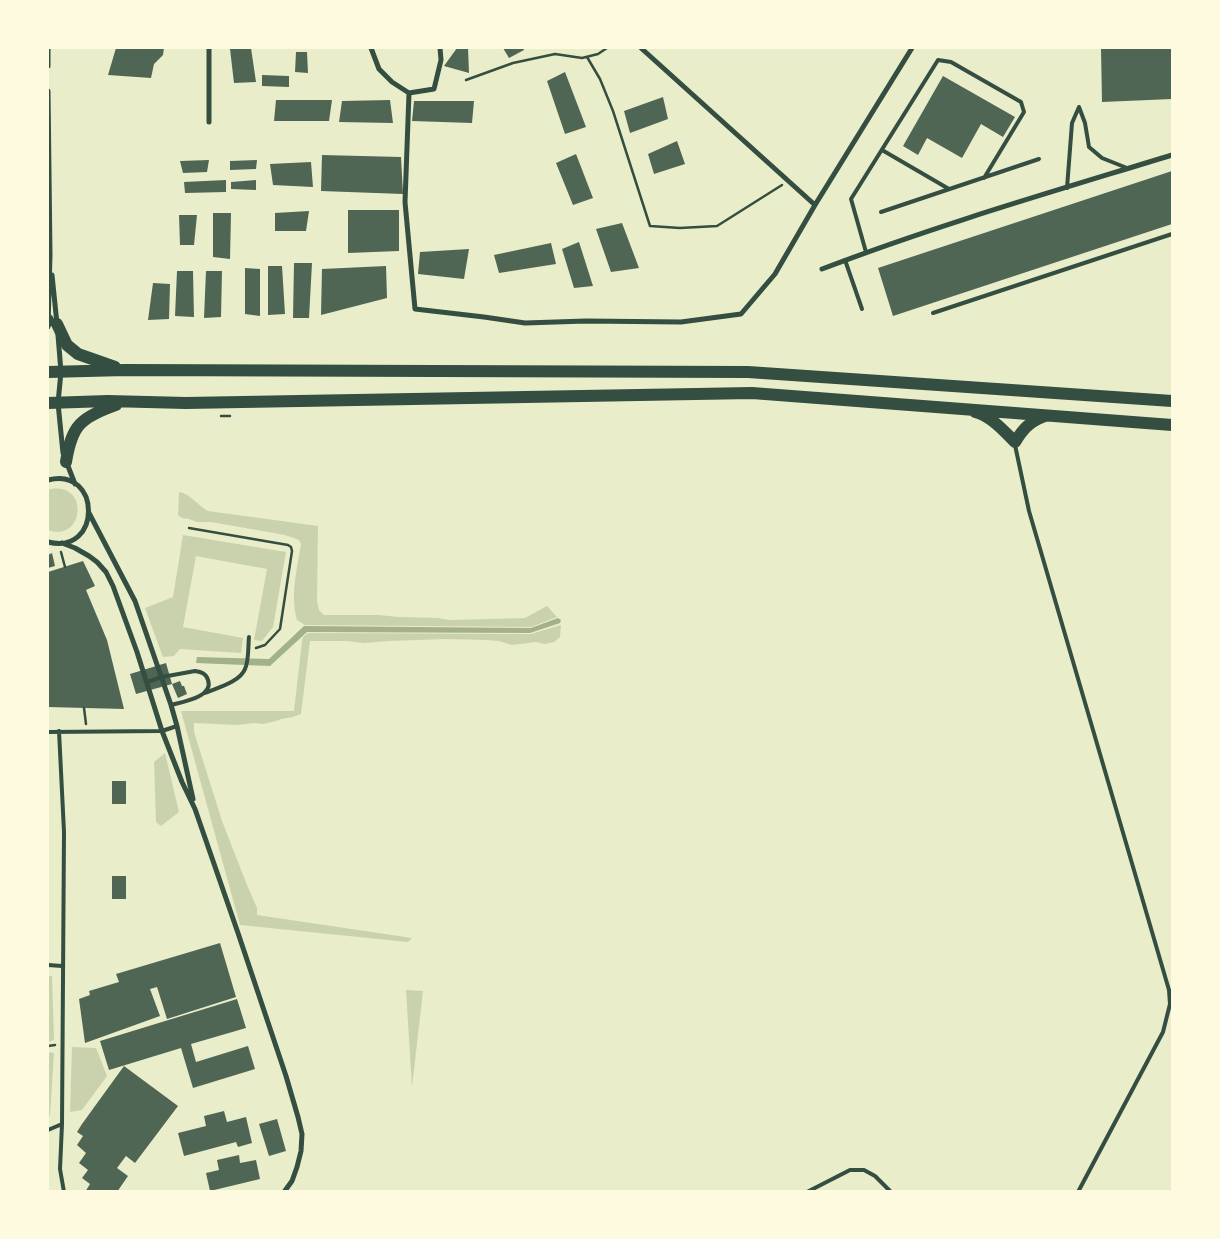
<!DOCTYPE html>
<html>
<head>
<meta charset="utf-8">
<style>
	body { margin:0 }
	#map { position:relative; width:1220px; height:1239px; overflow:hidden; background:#e9edc9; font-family:"Noto Serif",serif }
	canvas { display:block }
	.frame { position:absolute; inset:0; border:49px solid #fefae0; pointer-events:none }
</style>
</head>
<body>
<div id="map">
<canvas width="1220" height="1239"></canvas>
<div class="frame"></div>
</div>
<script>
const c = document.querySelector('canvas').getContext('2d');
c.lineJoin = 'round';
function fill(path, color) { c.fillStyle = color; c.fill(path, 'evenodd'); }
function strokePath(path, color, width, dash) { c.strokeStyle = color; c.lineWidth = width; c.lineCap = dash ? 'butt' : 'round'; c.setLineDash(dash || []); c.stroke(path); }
const green = new Path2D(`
	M51,489C90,483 84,543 48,530V490Z
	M179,492C190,493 198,506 208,511L318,526L317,601L319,610L324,615H379L398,617L438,618L449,620L525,618L547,606L557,617L531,627L305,625L297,620C290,595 297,570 301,544L299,540L285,535L211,522H197L189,519L182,518L178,515Z
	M183,535L286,552L273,627L262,641L254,640L267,569L196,556L183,627L243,638L241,653L180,649L174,656L163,657L145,608L173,597Z
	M561,625L560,637L554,642L545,644L536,642L512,645L499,641L486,640L446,639L389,641L364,643L346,641H310L301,714L293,717L281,719L276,721L263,724L254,723L238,725L194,723V732L222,821L247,885L257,908V915L412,938L408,942L240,925L181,711H294L302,641L303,637L308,633L531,634Z
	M165,753L179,812L161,826L156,822L154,762Z
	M48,976H52L54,1040L48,1042Z
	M406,990L423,991L412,1087Z
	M72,1047L96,1048L107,1076L82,1110L70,1112Z
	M48,1052L54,1053L50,1115L48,1117Z`);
const water = new Path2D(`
	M558,618L561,620L560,623L530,633L307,632L270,666L196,663L197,657L269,659L304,626L531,628Z`);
const building = new Path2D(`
	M116,48H164L163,55L154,64L151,78L108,75Z
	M251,48L256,82L234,83L230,49Z
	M457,48H468L469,73L444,66Z
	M503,48H523L524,50L509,58Z
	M1101,48H1172V99L1102,102Z
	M296,52H307L308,73L295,72Z
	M565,72L586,127L565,134L547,81Z
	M262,75L289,76V87L262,86Z
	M943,76L1015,117L1003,137L981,124L962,158L927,138L918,155L903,146Z
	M663,97L668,119L630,133L624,111Z
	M276,100H332L329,121H274Z
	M390,100L393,123L339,122L342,101Z
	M414,101H474L472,123L412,121Z
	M677,141L685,164L654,174L648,154Z
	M576,154L593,198L573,205L556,163Z
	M322,155L401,157L403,194L321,191Z
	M209,160L207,172L183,173L180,161Z
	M257,160L256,169L230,170V161Z
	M311,162L313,187L273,185L270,164Z
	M1172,171V224L893,316L878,268Z
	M226,180V192L185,193L184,182Z
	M256,180V190L231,189V182Z
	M348,210H399V251L348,253Z
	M309,211L306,231H275V213Z
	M213,213H231L230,259L213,257Z
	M179,215H197L194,245H180Z
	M622,223L639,268L611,272L596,229Z
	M579,242L593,286L574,288L562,249Z
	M551,243L556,264L499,273L494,255Z
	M469,249L464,279L418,274L420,252Z
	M294,263H312L309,318H293Z
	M268,266H282L285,314L268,315Z
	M386,266L387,298L321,315L322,269Z
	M245,268L260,269V316L245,314Z
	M177,271H193L194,317L175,316Z
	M206,271H222L221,317L204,318Z
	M153,283L170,284L169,319L148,320Z
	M52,553L55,566L48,568V555Z
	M83,561L95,586L86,590L107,640L124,709L48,707V572Z
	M166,663L172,684L136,694L130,674Z
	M180,681L182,686H184L187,694L178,698L172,684Z
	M112,781H126V804H112Z
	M112,876H126V899H112Z
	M220,943L236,997L167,1019L157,987L150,989L160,1016L85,1043L79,999L90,995L89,991L119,982L116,974Z
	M237,999L246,1028L191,1044L196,1062L248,1046L255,1069L193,1088L181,1048L109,1070L100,1041Z
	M124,1066L178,1106L135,1163L126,1156L117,1168L128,1176L117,1192H85L90,1184L82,1178L88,1170L79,1163L86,1153L77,1145L83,1136L77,1132L82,1124Z
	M224,1111L227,1122L246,1117L252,1143L238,1147L236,1142L184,1156L178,1133L206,1126L204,1116Z
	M277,1119L286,1151L269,1156L259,1124Z
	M239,1155L240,1163L256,1160L260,1179L210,1191L206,1173L219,1170L217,1160Z`);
const path = new Path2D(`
	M587,57L600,79L613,111L650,226L680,228L717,226L782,185
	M466,80L513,63L555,54L582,58L598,54L607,48
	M221,416H230
	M189,528L288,545L291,547L292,551L280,629L265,645L256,648
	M61,552L65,567
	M84,708L86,724
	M48,1046L55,1045`);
const service = new Path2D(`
	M1079,107L1085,123L1089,147L1102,158L1127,168
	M882,150L949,189
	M1067,188L1072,123L1079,107
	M881,212L1039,159
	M866,252L851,199L938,60L951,62L1021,102L1024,112L984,178
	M845,260L862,309
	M933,313L1172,234
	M1015,445L1029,511L1169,990L1170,1004L1163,1032L1078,1192
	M147,682L162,677L195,671C201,672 206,673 208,680C214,697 182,702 171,705
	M205,693C217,688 240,682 245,669C249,661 248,646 249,637
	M59,731L64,832L62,1124L60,1169L64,1192
	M48,732L162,731L177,726
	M48,965L62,966
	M48,1130L62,1124
	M807,1192L850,1170H864L875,1176L891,1192`);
const minor = new Path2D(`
	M371,48L379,69L392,82L409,93
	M440,48L441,60L434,89L409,93L405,202L415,309L484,317L525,323L586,321L681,322L741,314L775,274L815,205
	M641,48L815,205L912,48
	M48,66V48
	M48,91L50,255L48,327
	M209,122V48
	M822,269C937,225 1055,191 1172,155
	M52,275L57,324
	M58,335L61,372L58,403L63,453
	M66,461L75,484
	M48,480C102,466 102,556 48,542
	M89,513L135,601L171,705L177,726L193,799
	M62,543L75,548L89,556L97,562L106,572L113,586L137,652L162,731L182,782L195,809L238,933L286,1076L298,1117L302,1134L301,1151L297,1167L292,1181L284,1192`);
const trunk = new Path2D(`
	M48,321V320
	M57,324L67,345L78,354L115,367
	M48,372L125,370L748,372L1172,401
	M48,403L108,401L186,403L752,393L1172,425
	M975,412C991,416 1004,431 1015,442C1023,429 1029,422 1045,416
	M66,462C72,424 81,418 116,405`);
fill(green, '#cad2ad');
fill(water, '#a3b18a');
fill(building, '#4f6655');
strokePath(path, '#344e41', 2.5);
strokePath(service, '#344e41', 4);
strokePath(minor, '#344e41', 5);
strokePath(trunk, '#344e41', 12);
</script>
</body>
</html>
